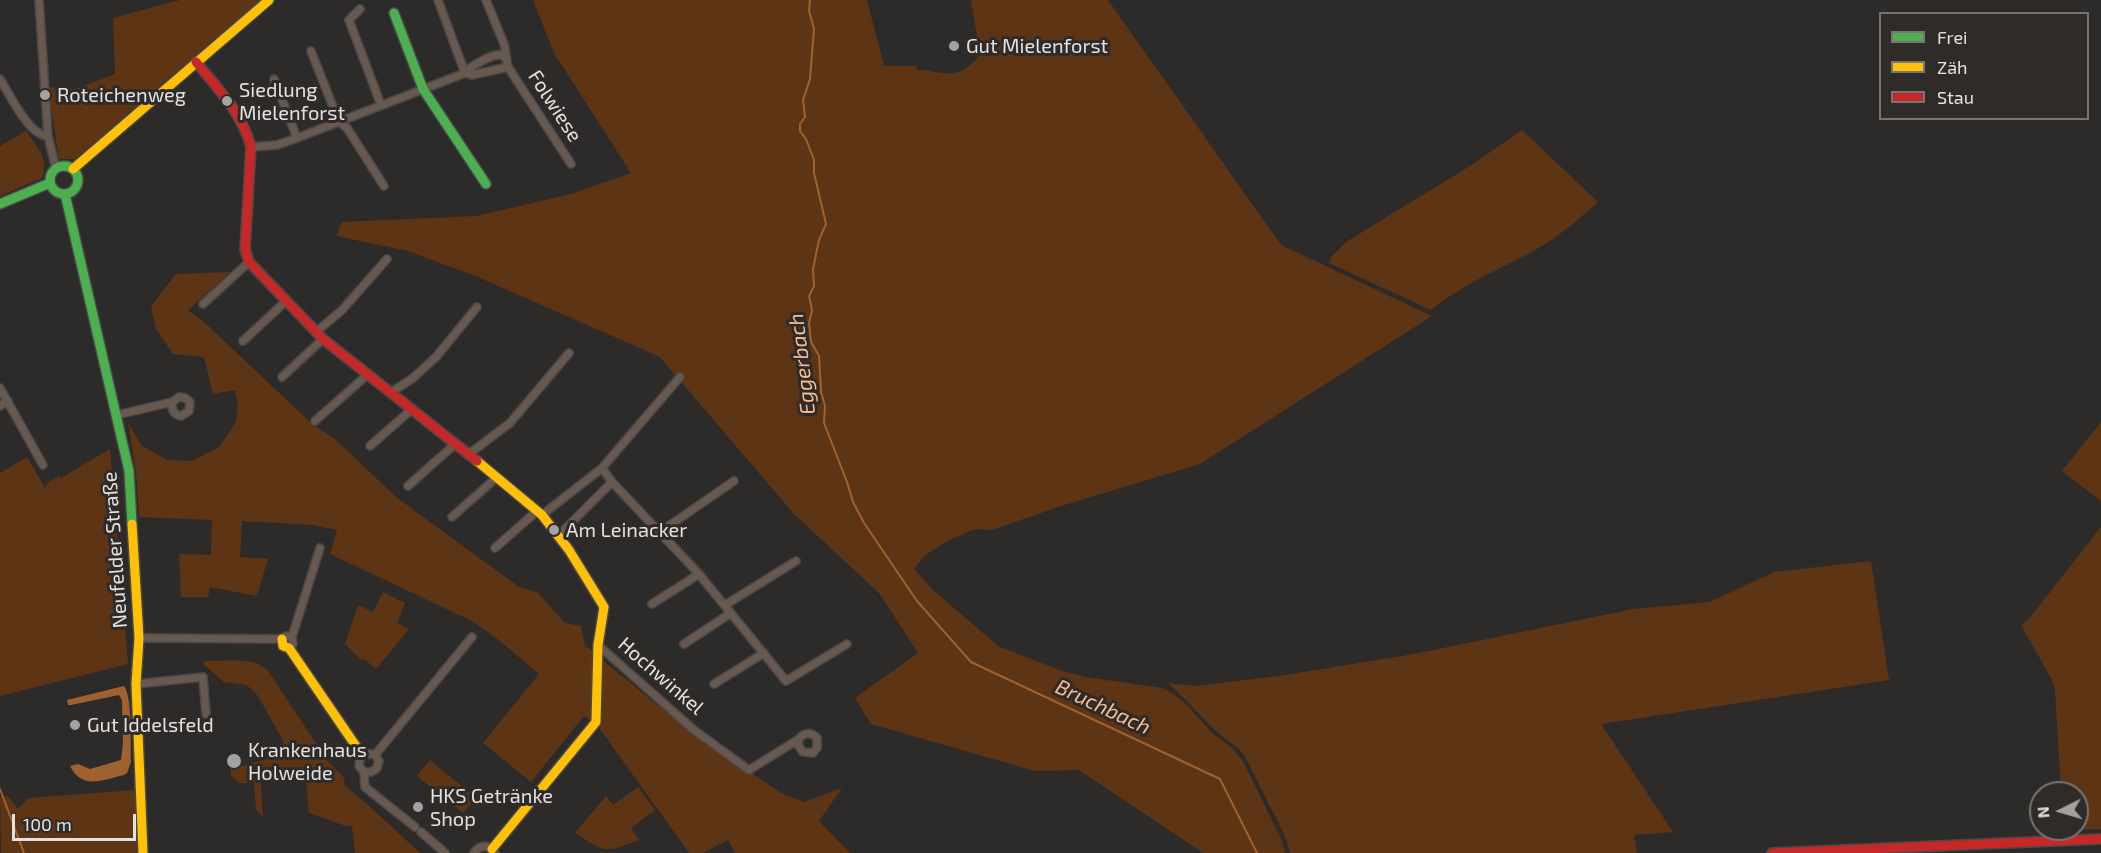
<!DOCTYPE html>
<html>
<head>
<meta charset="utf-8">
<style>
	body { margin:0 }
	#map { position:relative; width:2101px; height:853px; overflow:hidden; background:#2d2b2a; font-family:"Exo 2",sans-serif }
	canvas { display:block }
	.legend { position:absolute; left:1879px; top:12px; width:210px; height:108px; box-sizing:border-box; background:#2e2b29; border:2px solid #777472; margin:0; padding:8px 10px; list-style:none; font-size:18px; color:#e4e2e0 }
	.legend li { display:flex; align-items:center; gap:12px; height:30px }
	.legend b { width:30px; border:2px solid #777472 }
	.north { position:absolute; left:2029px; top:781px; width:60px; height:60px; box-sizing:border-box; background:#2e2b29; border:2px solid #777472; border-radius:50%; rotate:265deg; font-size:16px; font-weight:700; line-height:24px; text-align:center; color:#e4e2e0 }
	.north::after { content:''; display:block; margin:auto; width:21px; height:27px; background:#a4a2a0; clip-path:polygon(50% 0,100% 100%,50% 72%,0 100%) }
	.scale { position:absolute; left:12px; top:814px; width:124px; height:27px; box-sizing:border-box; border:3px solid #e4e2e0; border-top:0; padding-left:8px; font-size:18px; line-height:21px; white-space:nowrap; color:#e4e2e0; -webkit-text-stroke:4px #2e2b29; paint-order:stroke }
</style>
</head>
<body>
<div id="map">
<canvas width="2101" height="853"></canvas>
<ul class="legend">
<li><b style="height:8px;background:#4caf50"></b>Frei</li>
<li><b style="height:8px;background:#ffc107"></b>Zäh</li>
<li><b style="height:8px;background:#c62828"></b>Stau</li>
</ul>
<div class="north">N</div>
<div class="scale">100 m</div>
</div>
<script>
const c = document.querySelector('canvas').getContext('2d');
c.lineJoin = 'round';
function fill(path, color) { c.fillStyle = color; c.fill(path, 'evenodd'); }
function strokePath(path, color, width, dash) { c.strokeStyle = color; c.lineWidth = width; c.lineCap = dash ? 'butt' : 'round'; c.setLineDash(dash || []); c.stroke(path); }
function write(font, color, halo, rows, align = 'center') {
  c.font = font + ' "Exo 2",sans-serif'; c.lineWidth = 6; c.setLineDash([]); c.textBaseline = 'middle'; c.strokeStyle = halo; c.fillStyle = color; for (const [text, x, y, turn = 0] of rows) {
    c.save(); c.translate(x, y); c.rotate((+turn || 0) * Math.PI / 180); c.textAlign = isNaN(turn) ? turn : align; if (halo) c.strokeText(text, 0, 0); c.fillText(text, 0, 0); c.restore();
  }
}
const green = new Path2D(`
	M180,0H260L75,159H59L48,87L75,89L115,74L113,18Z
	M533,0H867L884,66H916L917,70C947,71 957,83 980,55L971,0H1108L1281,245L1432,316L1200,464L1061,506L992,530L975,529L947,541L924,556L914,569L933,590L998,646L1062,671L1085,677L1163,688L1175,695L1188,706L1211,732L1231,747L1243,761L1282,841L1285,853H1203L1079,770L1035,771L871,724L855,698L918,653L880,594L793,513L660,357L478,277L408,251L336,236L342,222L477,216L571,194L631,173L554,53Z
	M1522,130L1598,202C1581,217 1563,233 1544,245C1506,267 1465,282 1431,310L1329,263L1331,257L1346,242L1470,166Z
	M26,131C36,146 50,159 42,178L0,196V146Z
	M230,272L188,310L205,323L310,422L336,440L396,497L519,587L537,592L565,623L581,626L585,645L593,652L591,721L584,716L531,782L483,743L539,674L500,641L472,621L330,554L337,530L313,525L242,521L240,557L268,559L257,596L210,587L208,597H181L179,554L211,555L212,520L139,517L136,472L128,422L141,445L167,460L192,461L219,447L236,422L238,406L235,390L213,394L204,357L173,354L156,329L151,306L176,274Z
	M2101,422V501L2062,471Z
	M110,449L128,664L0,696V473L27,457L45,488L49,482L59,476L61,478Z
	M2101,527V829L2064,830L2077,829V793H2061L2055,689L2051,678L2021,625L2028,620Z
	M1871,561L1889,680L1601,724L1673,832L1634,835L1637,853H1290L1285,836L1245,756C1237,745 1226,740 1216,731C1199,715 1185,698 1168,683L1196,686L1279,676L1414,654L1633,609L1710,602L1774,572Z
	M383,592L405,603L397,623L409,629L376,669L364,659L362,661L345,644L358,605L373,612Z
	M601,659L696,736L781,793L804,802L842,788L819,821L850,853H735L728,840L703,853H689L600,729Z
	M206,661C225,661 254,656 268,671L327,760L344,778L345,786L368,805L420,853H355L352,825L346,826L309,813L305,769L260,772L263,817L256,810L254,783H238L231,775V769L274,757L284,742L258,696L247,685L224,682L203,664Z
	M430,760L476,798L463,813L417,776Z
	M638,787L655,810L631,828L639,840C604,853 606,853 575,833L606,796L613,805Z
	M135,790L138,853H1L0,797L8,796L18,809L28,798Z`);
const water = new Path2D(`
	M124,686C133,698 130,745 131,762L127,773L124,775C102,780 82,790 70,766L78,764L90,769L121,760L123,743L122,700L119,695L71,705H68L67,700Z`);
const stream = new Path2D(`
	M810,0L809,11L814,29L810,79L803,100L805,117L800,124V131L806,139L814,160V173L826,224L819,240L813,269L814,286L809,296L812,310L809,323L811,342L819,356L821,392L825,406L824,423L847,482L853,502L864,523L917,601L971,662L1220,779L1257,853
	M0,789L24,853`);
const street = new Path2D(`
	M39,0L48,136L56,169
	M438,0L465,73
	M486,0L504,44L508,67L571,164
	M360,9L349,20L381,105
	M311,51L339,122L347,128L384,186
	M465,73L472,75L508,67
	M0,79C10,95 29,136 48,136
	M274,79L297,138
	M251,147L277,145L297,138L465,73C469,67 489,56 497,55C502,54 502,56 506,59
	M203,304L249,262
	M316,332L342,310L387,259
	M243,341L286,301
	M282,377L323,339
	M0,388L43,465
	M390,393L413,378L436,357L477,307
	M0,406L8,401
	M117,415L172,402L179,397L185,398L190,402L189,411L181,416C174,415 171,410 172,402
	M315,421L367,375
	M370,446L411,410
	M469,454L510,423L569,353
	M602,468L612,482L699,574L786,681L847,644
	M408,486L455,444
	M542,515L602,468L680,377
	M452,517L497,477
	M660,532L734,481
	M559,535L612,482
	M495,548L537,511
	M652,604L699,574
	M725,605L796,561
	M139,638L282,639L286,636L292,637
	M684,644L731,613
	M598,645L694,730L749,770L799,739L798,745L803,752L813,753L817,748V738C811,732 804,732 799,739
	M289,648L293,644L292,637L320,548
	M136,684L203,677L206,714
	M714,684L764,653
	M375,755L472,637
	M375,755L365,753L360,758L359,766L364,772L365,787L415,827
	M364,772H371L377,768L379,761L375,755
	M421,832L445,853
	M474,853C480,844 489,844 495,853`);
const fast = new Path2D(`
	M394,13L423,89L486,184
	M50 180a14 14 0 1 1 28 0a14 14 0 1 1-28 0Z
	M65,194L129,471L132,524
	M0,204L50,183`);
const slow = new Path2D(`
	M73,169L269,0
	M477,461L542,515L569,550L604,607L598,645L596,722L492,849
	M132,524L139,638L136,684L143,853
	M282,639L283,646L289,648L362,755`);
const jam = new Path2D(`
	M196,62C218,89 242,113 251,147L245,249L249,262L323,339L477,461
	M1772,853L2101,839`);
const markers = [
	[954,46,6,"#a4a2a0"],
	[45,95,6,"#a4a2a0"],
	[227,101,6,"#a4a2a0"],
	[554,530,6,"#a4a2a0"],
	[75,725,6,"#a4a2a0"],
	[234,761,8,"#a4a2a0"],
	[418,807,6,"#a4a2a0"]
];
const poiNames = [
	["Gut Mielenforst",966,46],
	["Siedlung",239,90],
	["Mielenforst",239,113],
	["Roteichenweg",57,95],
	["Am Leinacker",566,530],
	["Gut Iddelsfeld",87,725],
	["Krankenhaus",248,750],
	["Holweide",248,773],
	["HKS Getränke",430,796],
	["Shop",430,819]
];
const streetNames = [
	["Folwiese",555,106,57],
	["Neufelder Straße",115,550,-94],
	["Hochwinkel",661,676,41]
];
const waterNames = [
	["Eggerbach",802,364,-97],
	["Bruchbach",1103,707,25]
];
fill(green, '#5d3514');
fill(water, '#9f622f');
strokePath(stream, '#9f622f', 2);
strokePath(street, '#494848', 10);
strokePath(fast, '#494848', 12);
strokePath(slow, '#494848', 12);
strokePath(jam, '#494848', 12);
strokePath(street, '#67594f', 7);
strokePath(fast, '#4caf50', 9);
strokePath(slow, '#ffc107', 9);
strokePath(jam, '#c62828', 9);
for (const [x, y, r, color] of markers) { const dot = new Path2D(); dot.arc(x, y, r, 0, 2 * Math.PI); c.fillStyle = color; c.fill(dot); strokePath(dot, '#2e2b29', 2); }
write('20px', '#e4e2e0', '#2e2b29', poiNames, 'left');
write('20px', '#e4e2e0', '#2e2b29', streetNames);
write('italic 21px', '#f6bd94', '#2e2b29', waterNames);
</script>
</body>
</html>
